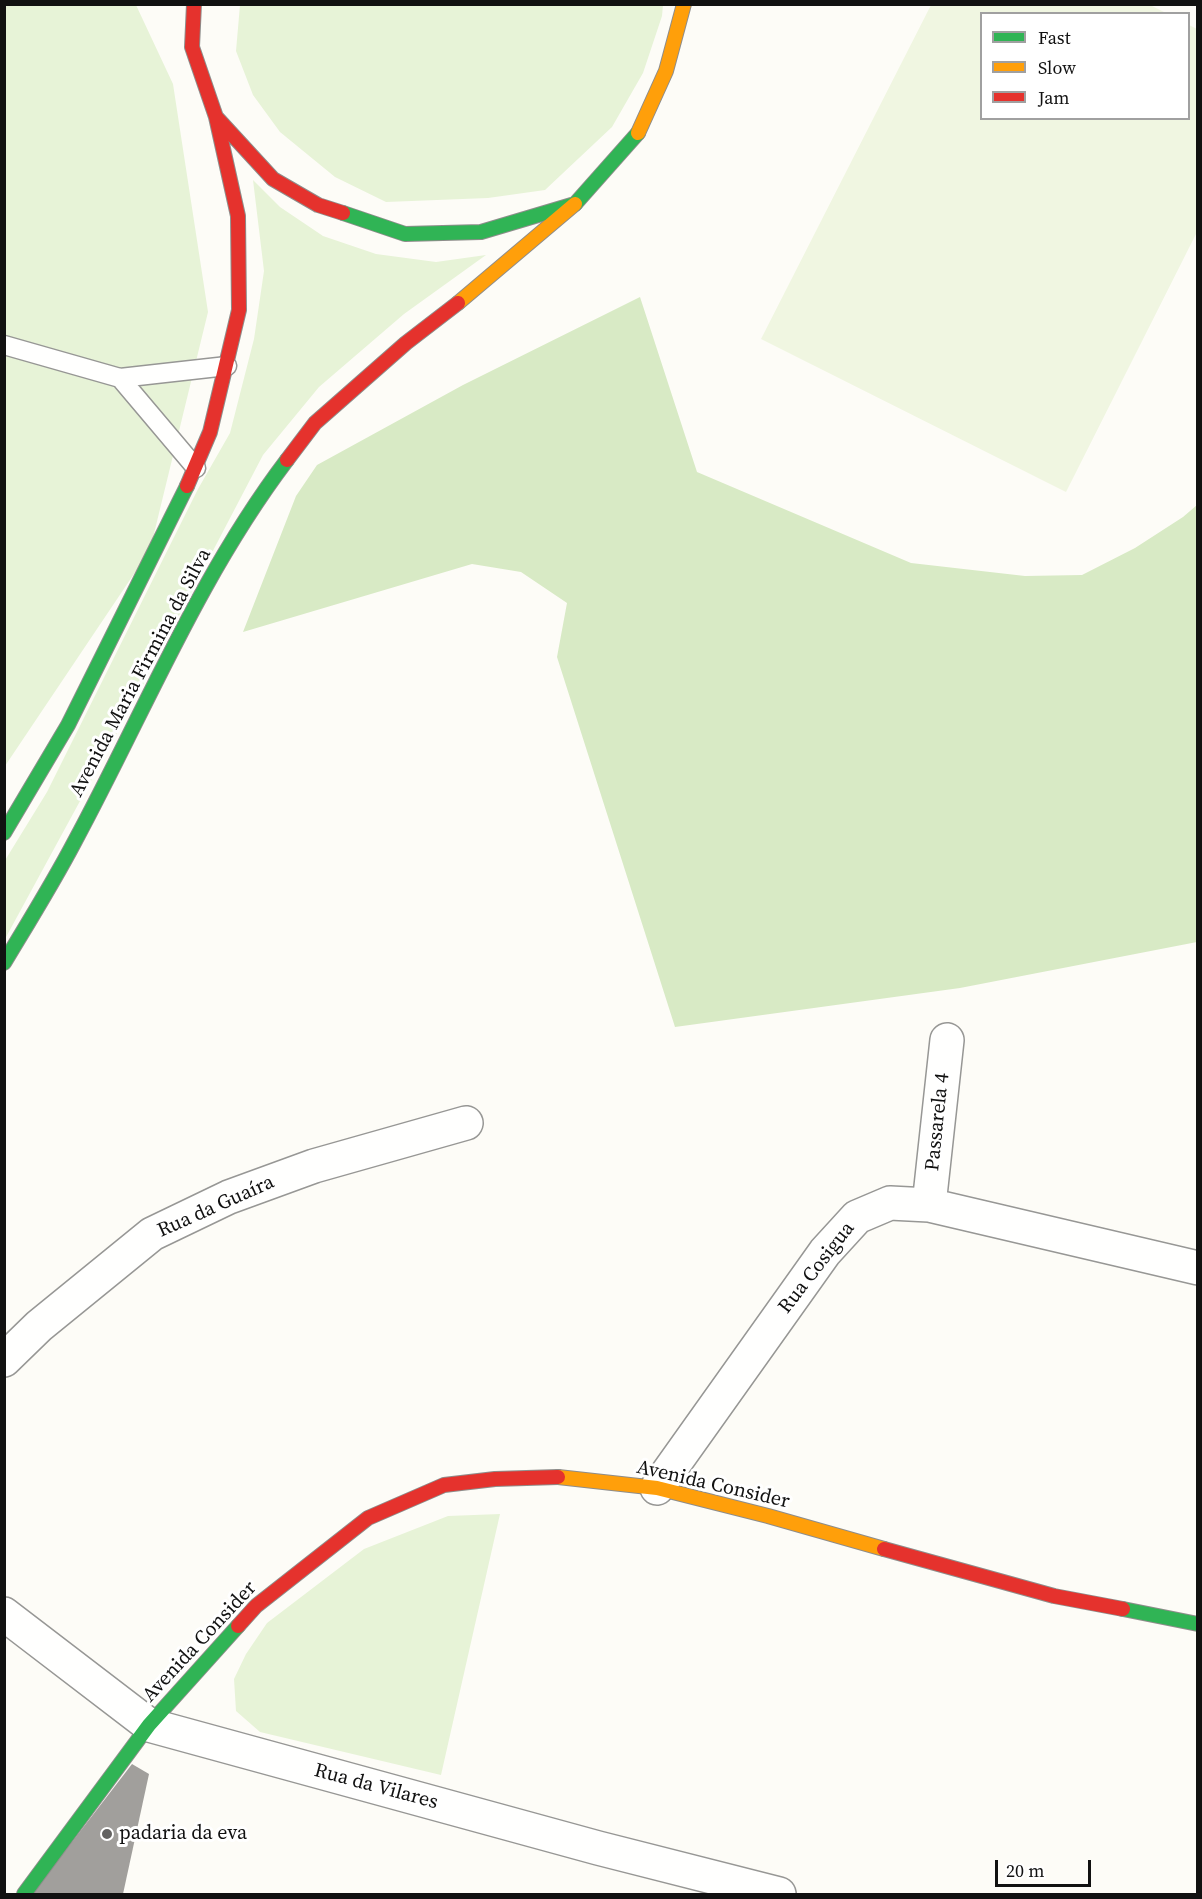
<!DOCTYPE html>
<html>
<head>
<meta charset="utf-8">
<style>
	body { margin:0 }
	#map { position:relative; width:1202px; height:1899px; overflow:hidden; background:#fdfcf7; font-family:"Source Serif 4",serif }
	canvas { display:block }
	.frame { position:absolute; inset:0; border:6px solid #111; pointer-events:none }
	.legend { position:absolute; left:980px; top:12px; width:210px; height:108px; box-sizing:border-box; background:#fff; border:2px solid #a0a0a0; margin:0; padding:8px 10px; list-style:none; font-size:18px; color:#111 }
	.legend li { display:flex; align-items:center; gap:12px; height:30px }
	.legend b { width:30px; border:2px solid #a0a0a0 }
	.scale { position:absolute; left:995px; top:1860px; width:96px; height:27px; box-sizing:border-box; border:3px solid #111; border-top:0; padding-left:8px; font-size:18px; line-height:21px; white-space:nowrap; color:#111; -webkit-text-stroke:4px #fff; paint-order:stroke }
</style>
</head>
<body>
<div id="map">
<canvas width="1202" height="1899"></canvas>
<div class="frame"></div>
<ul class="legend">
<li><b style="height:8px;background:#30b455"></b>Fast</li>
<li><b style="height:8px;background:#ff9f0a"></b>Slow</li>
<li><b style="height:8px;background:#e5322d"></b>Jam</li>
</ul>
<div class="scale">20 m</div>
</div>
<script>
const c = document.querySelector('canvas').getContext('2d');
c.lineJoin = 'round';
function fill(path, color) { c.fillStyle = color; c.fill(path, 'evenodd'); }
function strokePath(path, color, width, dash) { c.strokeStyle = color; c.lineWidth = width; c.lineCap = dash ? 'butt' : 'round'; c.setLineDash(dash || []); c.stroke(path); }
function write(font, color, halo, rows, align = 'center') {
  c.font = font + ' "Source Serif 4",serif'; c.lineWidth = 6; c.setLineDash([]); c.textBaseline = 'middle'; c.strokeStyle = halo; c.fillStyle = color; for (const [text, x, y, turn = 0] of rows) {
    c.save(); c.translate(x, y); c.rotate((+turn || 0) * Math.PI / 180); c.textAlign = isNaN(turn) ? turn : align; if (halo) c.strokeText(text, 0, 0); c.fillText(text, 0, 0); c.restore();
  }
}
const green = new Path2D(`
	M5,5H136L173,84L208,312L150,550L5,766Z
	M240,5V4L663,5L662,16L643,73L612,127L545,190L488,198L386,202L335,177L280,132L253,95L236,51Z
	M253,180L280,207L323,236L376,254L436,262L486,255L404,314L319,387L263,455L136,698L5,939L4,862L47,792L198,489L230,433L254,339L264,271Z
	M500,1514L441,1775L260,1732L236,1711L234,1679L246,1654L267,1623L364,1549L448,1516Z`);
const forest = new Path2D(`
	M640,297L697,472L911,563L1025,576L1082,575L1135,548L1183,517L1197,505V942L960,988L675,1027L557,657L567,603L521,572L472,564L243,632L296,496L317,465L463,385Z`);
const pitch = new Path2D(`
	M1148,4L1166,13L982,14V118H1188L1189,25L1197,29V232L1066,492L761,339L931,5Z`);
const building = new Path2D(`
	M132,1764L149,1774L123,1894H32Z`);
const lane = new Path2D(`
	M4,345L120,378L227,366
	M120,378L196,468`);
const street = new Path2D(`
	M929,1205L947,1040
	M4,1360L39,1326L152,1234L229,1197L314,1166L466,1123
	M657,1488L825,1252L857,1217L890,1203L929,1205L1198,1268
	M4,1614L149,1725L598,1848L779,1894`);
const fast = new Path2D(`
	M343,213L405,234L481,232L575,204L638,133
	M4,833L68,725L187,486
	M4,963C28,923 53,883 75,841C144,713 199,576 287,460
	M1123,1609L1198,1624
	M24,1894L149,1725L238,1626`);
const slow = new Path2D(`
	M638,133L666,71L684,4
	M458,303L575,204
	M558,1477L657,1488L768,1516L884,1549`);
const jam = new Path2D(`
	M194,4L192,47L216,117L273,179L318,205L343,213
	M287,460L315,423L406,343L458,303
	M187,486L210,432L239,310L238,216L216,117
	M884,1549L1054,1596L1123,1609
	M238,1626L256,1606L368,1518L444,1485L495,1479L558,1477`);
const markers = [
	[107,1834,6,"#646362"]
];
const streetNames = [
	["Avenida Maria Firmina da Silva",141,673,-62],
	["Passarela 4",938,1122,-84],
	["Rua da Guaíra",216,1207,-24],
	["Rua Cosigua",817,1268,-52],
	["Avenida Consider",713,1485,13],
	["Avenida Consider",200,1642,-47],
	["Rua da Vilares",376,1787,15]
];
const poiNames = [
	["padaria da eva",119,1834]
];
fill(green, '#e7f3d7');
fill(forest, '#d8eac5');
fill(pitch, '#f0f6e1');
fill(building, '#a19f9c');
strokePath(lane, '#979795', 21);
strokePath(street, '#979795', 36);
strokePath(fast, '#8e8d8b', 16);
strokePath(slow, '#8e8d8b', 16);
strokePath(jam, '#8e8d8b', 16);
strokePath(lane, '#fffffe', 18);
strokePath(street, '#fffffe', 33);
strokePath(fast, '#30b455', 14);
strokePath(slow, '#ff9f0a', 14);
strokePath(jam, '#e5322d', 14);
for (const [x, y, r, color] of markers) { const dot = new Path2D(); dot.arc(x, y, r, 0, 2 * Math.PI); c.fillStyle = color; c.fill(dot); strokePath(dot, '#fff', 2); }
write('20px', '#111', '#fff', streetNames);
write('20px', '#111', '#fff', poiNames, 'left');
</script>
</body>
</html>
